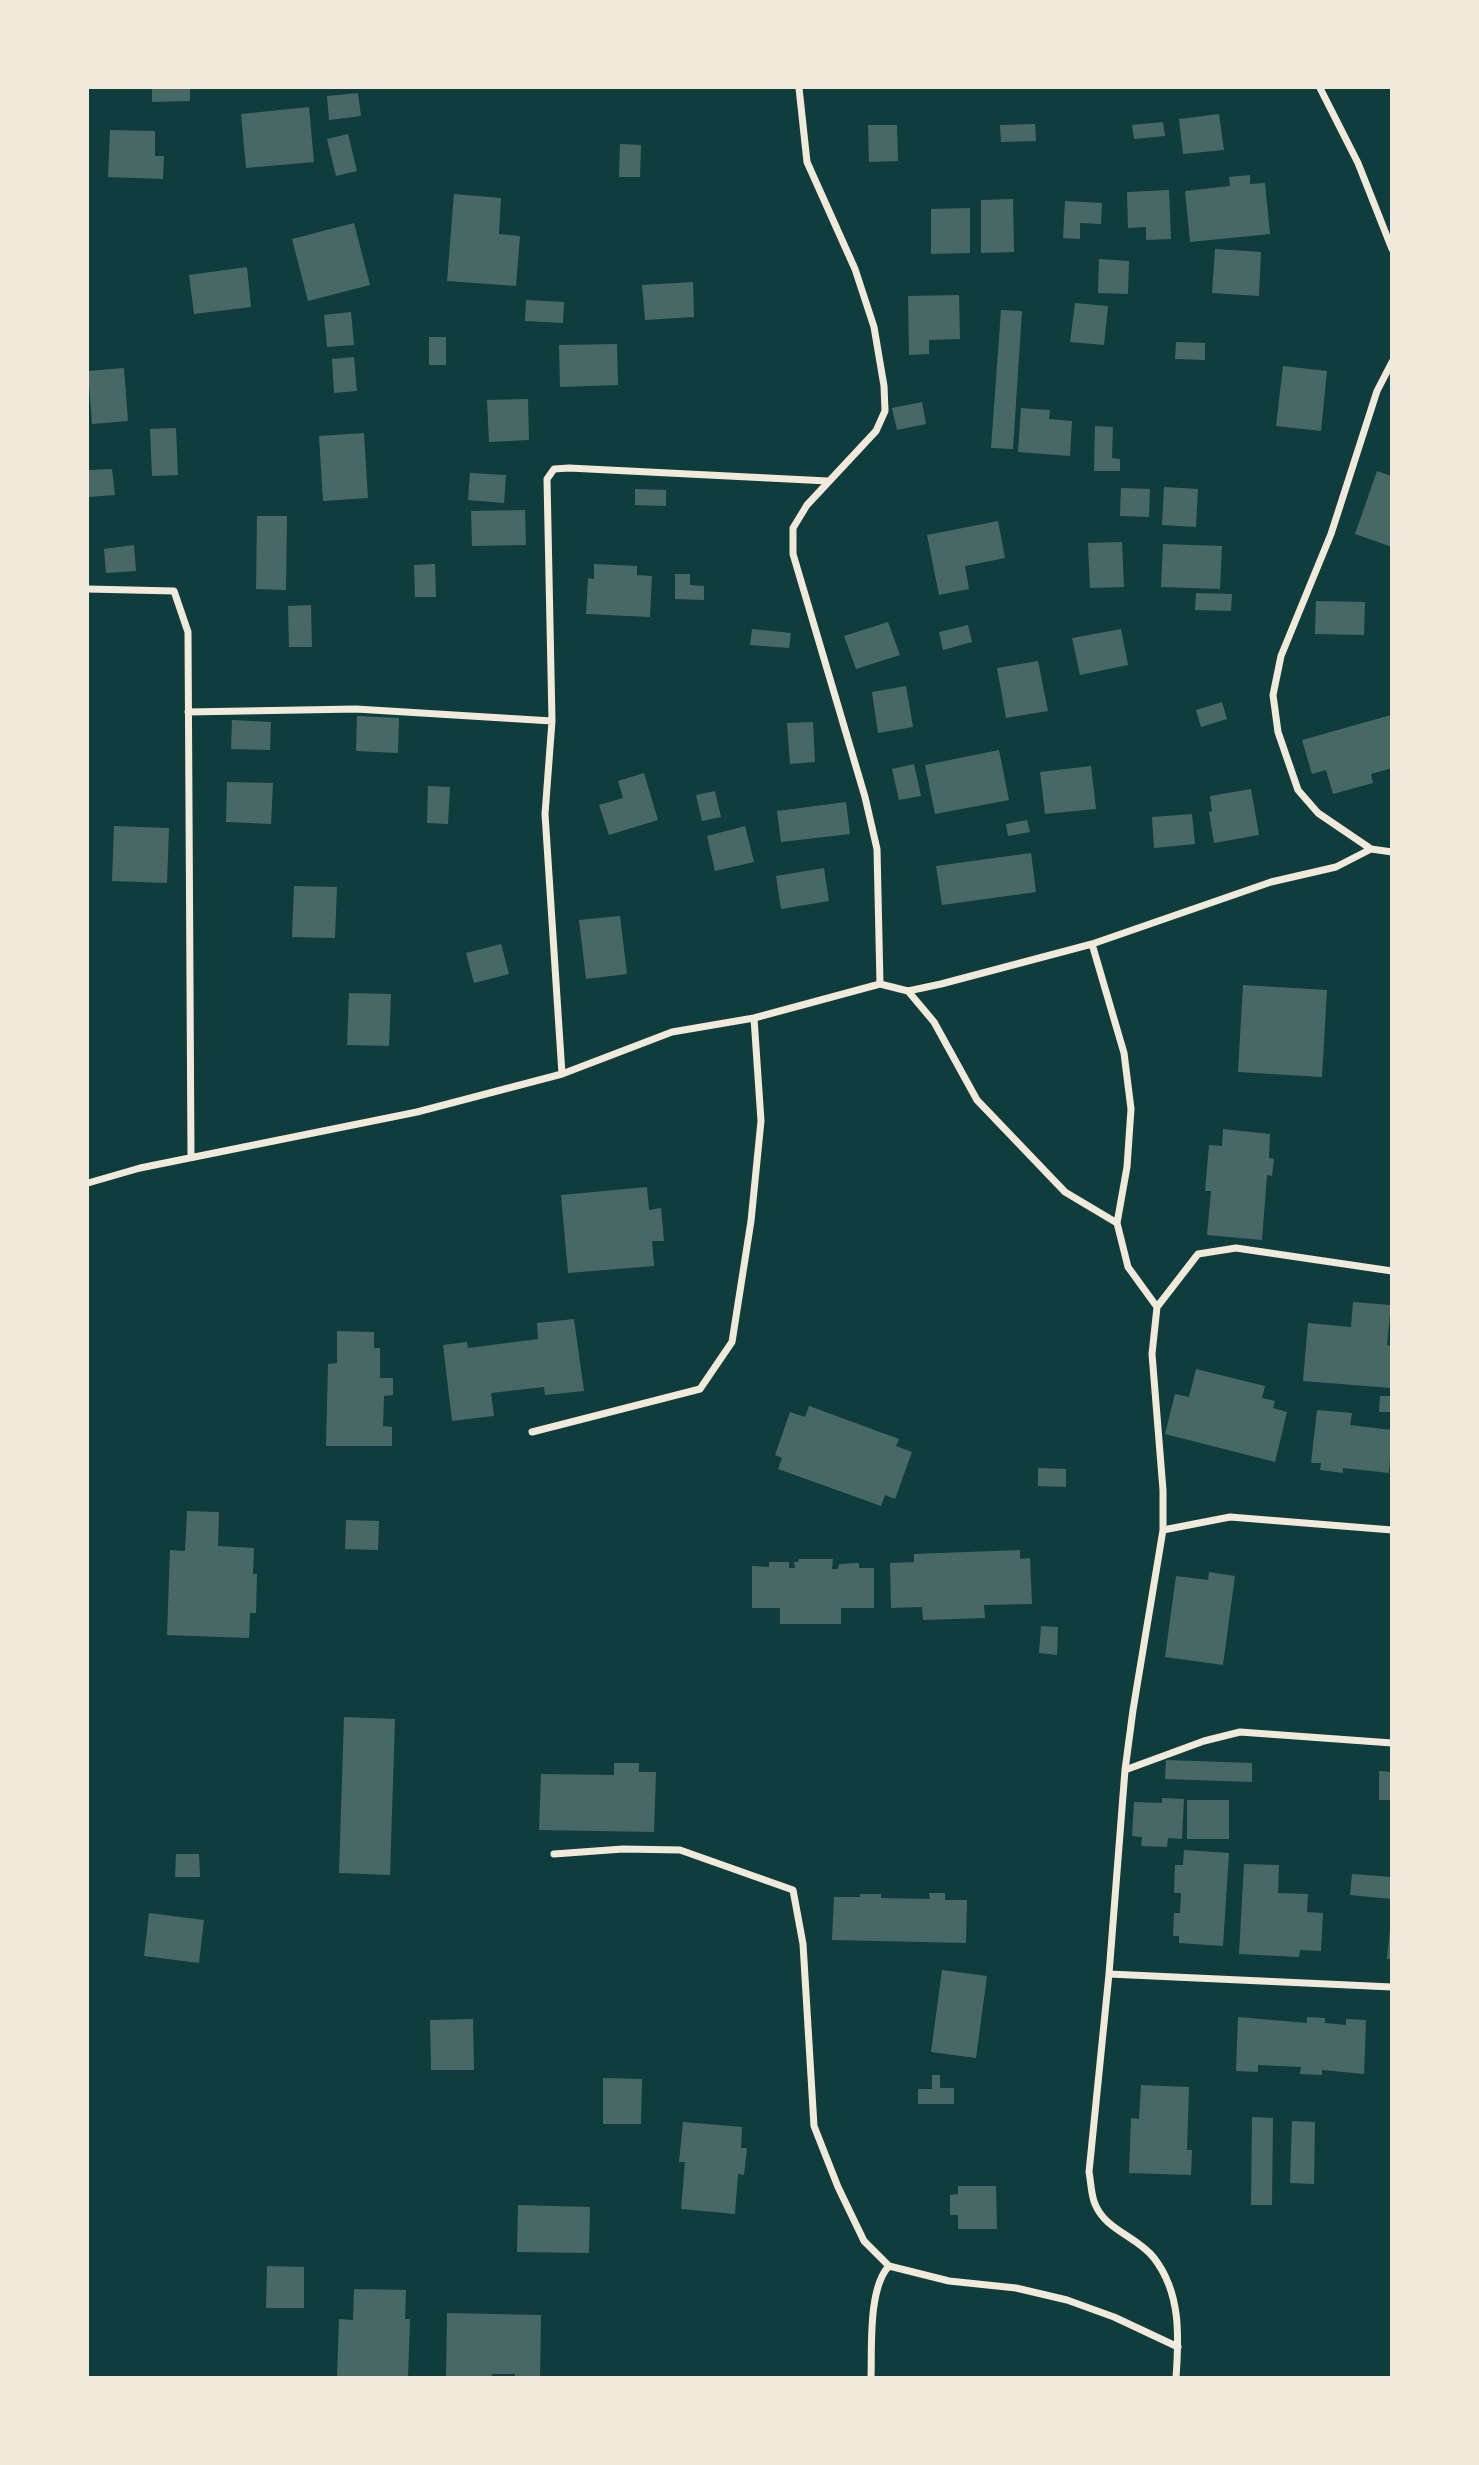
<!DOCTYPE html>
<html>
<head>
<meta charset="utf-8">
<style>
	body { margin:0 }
	#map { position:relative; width:1479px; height:2465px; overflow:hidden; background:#0f3d3e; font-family:Signika,sans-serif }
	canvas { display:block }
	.frame { position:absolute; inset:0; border:89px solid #f1e9da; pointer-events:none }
</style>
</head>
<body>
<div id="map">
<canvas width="1479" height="2465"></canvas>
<div class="frame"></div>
</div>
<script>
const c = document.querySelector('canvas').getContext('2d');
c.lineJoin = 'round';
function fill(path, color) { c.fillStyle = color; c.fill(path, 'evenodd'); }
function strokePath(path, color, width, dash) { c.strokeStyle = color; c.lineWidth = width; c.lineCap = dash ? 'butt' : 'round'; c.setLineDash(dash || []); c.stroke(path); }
const building = new Path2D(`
	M152,88H190V101L152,102Z
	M358,93L361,116L329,120L327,96Z
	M309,107L314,162L246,168L241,114Z
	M1219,114L1224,150L1183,154L1179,119Z
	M1163,122L1165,136L1134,139L1132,125Z
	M1035,124L1036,141L1001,142L1000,125Z
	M868,125H897L898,161L869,162Z
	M110,130L155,131V156H164L163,179L108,177Z
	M348,134L357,171L336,176L327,139Z
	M620,144L641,145L640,177H619Z
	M1250,175V184L1265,183L1270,234L1190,242L1185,191L1230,186L1229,177Z
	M1169,190L1171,239L1146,240V227L1128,228L1127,192Z
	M454,194L501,198L499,234L520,236L516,286L447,281Z
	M1013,199L1014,252L981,253V200Z
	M1065,201L1102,203L1101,224L1080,223V239L1063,238Z
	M970,208V253L931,254V209Z
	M354,223L370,285L308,301L292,239Z
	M1215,249L1261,252L1259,296L1212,293Z
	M1099,259L1129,261L1128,294L1098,293Z
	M247,267L251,307L194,314L189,275Z
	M693,282L694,317L645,320L642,285Z
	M959,295L960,339L929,340V354L909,355L908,296Z
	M526,300L564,302L563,323L525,321Z
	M1075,303L1108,306L1104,345L1070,342Z
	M1001,310L1022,311L1013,449L991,448Z
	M351,312L354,345L327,347L324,315Z
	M429,337H446V365H429Z
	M1176,342L1205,343V360L1175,359Z
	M617,344L618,385L560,387L559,345Z
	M354,357L357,391L334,393L332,359Z
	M1283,366L1327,371L1321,431L1276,426Z
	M124,368L128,421L92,424L88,371Z
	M528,399L529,440L489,442L487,400Z
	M922,402L926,424L897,430L892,408Z
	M1021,408L1050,410L1049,419L1072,421L1070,456L1018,452Z
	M1095,426L1113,427L1112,458L1120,459V471H1094Z
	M176,428L178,475L152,476L150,429Z
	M364,433L368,498L323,501L319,436Z
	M112,469L115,495L88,497V470Z
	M1377,471L1392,476V547L1355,534Z
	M470,473L506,475L504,503L468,500Z
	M1164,487L1198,489L1196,527L1162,525Z
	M1121,488L1150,489L1149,517L1120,516Z
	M635,489L666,490V506L635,505Z
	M525,510L526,545L472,546L471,511Z
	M257,516H287L286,590L256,589Z
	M998,521L1005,558L965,566L969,589L939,595L927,535Z
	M1122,542L1124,587L1090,588L1088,543Z
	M1163,544L1222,546L1220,589L1161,587Z
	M134,545L136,571L106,573L104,549Z
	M435,564L436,597H415L414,565Z
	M594,564L637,566V575L652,576L650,617L586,614L588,578L594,579Z
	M675,574H690V585L704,586V600L675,599Z
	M1196,593L1232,594L1231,611L1195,610Z
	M1316,601L1365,602L1364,635L1315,634Z
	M311,605L312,647H289L288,606Z
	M888,622L900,655L856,669L844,636Z
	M968,625L972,642L943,650L939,632Z
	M752,629L791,633L789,648L750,645Z
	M1121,629L1128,665L1080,675L1072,638Z
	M1038,661L1048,711L1006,718L997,668Z
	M906,686L913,727L878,733L872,692Z
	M1222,702L1227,719L1201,727L1196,710Z
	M1391,715L1392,768L1371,774L1373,783L1333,794L1326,770L1312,774L1302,740Z
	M357,716L399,718L398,753L356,751Z
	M232,720L271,722L270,750L231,749Z
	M813,722L815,762L790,764L787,723Z
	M999,750L1009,800L935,814L925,765Z
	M914,764L921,796L899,800L892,769Z
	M1091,766L1096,809L1045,814L1040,772Z
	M644,773L658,820L609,835L599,805L623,798L618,781Z
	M227,782L273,783L271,824L226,822Z
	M428,786L450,787L448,824L427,823Z
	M1251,789L1259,835L1214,843L1209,812L1212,811L1210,796Z
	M715,791L721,817L702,821L696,795Z
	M846,802L850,834L781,842L777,811Z
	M1192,814L1195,844L1154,848L1152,817Z
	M1027,820L1030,832L1008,836L1006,824Z
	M114,826L169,828L167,883L112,881Z
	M745,826L754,862L715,871L707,836Z
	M1031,853L1036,892L942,905L936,866Z
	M824,868L829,901L781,909L776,876Z
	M294,886L337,887L335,938L292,937Z
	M620,916L627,974L586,979L579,920Z
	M501,944L509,974L474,983L466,953Z
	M1243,985L1327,990L1322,1077L1238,1072Z
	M349,993L391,994L389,1046L347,1045Z
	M1223,1129L1270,1134L1269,1158L1274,1159L1272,1176L1267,1175L1262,1240L1207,1235L1211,1191H1205L1209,1145L1222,1146Z
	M647,1187L649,1210L661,1208L664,1241H652L654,1266L568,1273L561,1195Z
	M1353,1302L1391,1305L1387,1345L1392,1346L1391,1388L1303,1381L1308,1323L1351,1327Z
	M574,1319L584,1391L545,1395L544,1387L491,1393L494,1416L452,1421L443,1345L467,1342L468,1348L538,1339L537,1323Z
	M337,1331L374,1332V1348H380V1378H393V1395L384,1396L383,1426L392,1427V1446H326L328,1364L337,1363Z
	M1196,1369L1265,1386L1262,1398L1275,1401L1273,1408L1287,1412L1275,1462L1165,1434L1175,1394L1189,1397Z
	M1380,1396H1392V1412H1379Z
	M809,1406L899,1439L896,1446L912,1452L895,1499L885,1495L881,1506L778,1469L782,1458L775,1455L790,1412L805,1417Z
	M1317,1410L1352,1413L1350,1425L1392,1430L1389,1473L1343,1468V1473L1320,1470L1321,1463H1311Z
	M1038,1468L1066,1469V1487L1038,1486Z
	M187,1511L219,1512L218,1546L254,1548L253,1574H257L256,1613H250L249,1638L167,1635L170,1550L185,1551Z
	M346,1520L379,1521L378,1550L345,1549Z
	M1020,1550V1559L1030,1558L1032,1604L984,1605L985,1618L923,1620L922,1607L891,1608L890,1563L914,1562V1554Z
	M799,1559H833L832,1569H838L839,1564L859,1563V1568H874V1608H841V1624H780V1608H752V1566L769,1567V1562H789V1568H795L794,1562H798Z
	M1209,1572L1235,1576L1223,1665L1165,1657L1176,1576L1208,1580Z
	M1041,1626L1058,1627L1057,1655L1039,1653Z
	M344,1717L395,1719L390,1875L339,1873Z
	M1166,1760L1252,1763V1782L1165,1779Z
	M614,1763H639V1772H656L654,1832L539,1830L541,1774L614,1775Z
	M1379,1771L1392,1772V1800H1379Z
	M1162,1798L1184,1799L1182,1839L1168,1838L1167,1847L1141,1846L1142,1837L1132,1836L1134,1802L1162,1803Z
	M1187,1800H1229V1839H1187Z
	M1184,1850L1229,1853L1223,1946L1179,1943V1936H1173L1174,1913H1180L1181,1893H1174L1175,1865H1183Z
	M176,1854H199L200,1877H175Z
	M1244,1864L1279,1865L1278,1893L1308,1894L1307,1912L1323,1913L1321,1951L1300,1950L1299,1957L1239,1954Z
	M1352,1874L1392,1877V1899L1350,1895Z
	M929,1893H945V1900H967L966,1943L832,1940L834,1897H860V1894H881V1898L930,1899Z
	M149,1913L204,1920L199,1963L144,1956Z
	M1390,1929H1392V1959H1387Z
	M942,1970L987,1976L976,2058L931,2052Z
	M1238,2017L1307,2023V2017L1325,2018V2023L1346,2025V2019L1366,2020L1364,2074L1322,2070V2075L1300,2074L1301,2067L1258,2065V2072L1236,2071Z
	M473,2019L474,2070H431L430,2020Z
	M932,2075H940V2088H954V2104H918V2089H932Z
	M603,2078L642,2079L641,2124H603Z
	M1141,2085L1189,2087L1187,2150H1192L1191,2175L1129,2173L1131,2118L1139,2119Z
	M1252,2117L1273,2118L1272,2205H1251Z
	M1292,2121L1315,2122L1314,2184L1290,2183Z
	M683,2122L742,2127L741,2148H747L744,2175L738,2174L735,2214L681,2209L685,2162H679Z
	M958,2186H996L997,2229H958V2215H950V2195L958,2194Z
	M518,2205L590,2207L589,2253L517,2252Z
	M267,2266L304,2267V2308H266Z
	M354,2289L406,2290L405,2319H410L408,2378H337L339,2319L353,2320Z
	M447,2313L541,2315L540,2378H515V2374H492V2378H446Z`);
const minor = new Path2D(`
	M799,88L807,162L855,269L874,327L884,386L885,411L876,431L807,505L793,528V554L865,797L877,849L880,984
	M1320,88L1358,163L1392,249
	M88,589L174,591L188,632L191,1157
	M188,712L356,709L552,721
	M1371,849L1318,813L1298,790L1278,732L1273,695L1281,656L1331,534L1377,391L1392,362
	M1092,944L1124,1053L1131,1109L1127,1167L1117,1223L1128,1267L1157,1307
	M908,991L934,1022L977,1100L1065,1192L1117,1223
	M562,1074L545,814L552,721L547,479L554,469L569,468L828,481
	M88,1183L140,1168L417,1112L562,1074L672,1032L754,1018L880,984L908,991L941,984L1092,944L1271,882L1336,867L1371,849L1392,852
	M532,1432L700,1389L732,1342L751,1221L761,1121L754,1018
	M1163,1530L1230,1517L1392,1530
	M1125,1770L1204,1741L1240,1732L1392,1743
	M554,1854L623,1849L680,1850L793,1890L803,1944L814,2126L838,2187L864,2241L889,2266L949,2281L1016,2288L1067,2300L1114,2317L1178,2347
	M1109,1974L1392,1987
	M871,2378C872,2348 868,2288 889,2266
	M1176,2378C1179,2336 1181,2293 1154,2258C1137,2236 1106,2231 1095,2204C1091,2195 1091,2182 1089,2172L1109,1974L1125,1770L1133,1710L1163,1530V1490L1152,1354L1157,1307L1198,1254L1236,1248L1392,1271`);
fill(building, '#486865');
strokePath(minor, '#f1e9da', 7);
</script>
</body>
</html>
